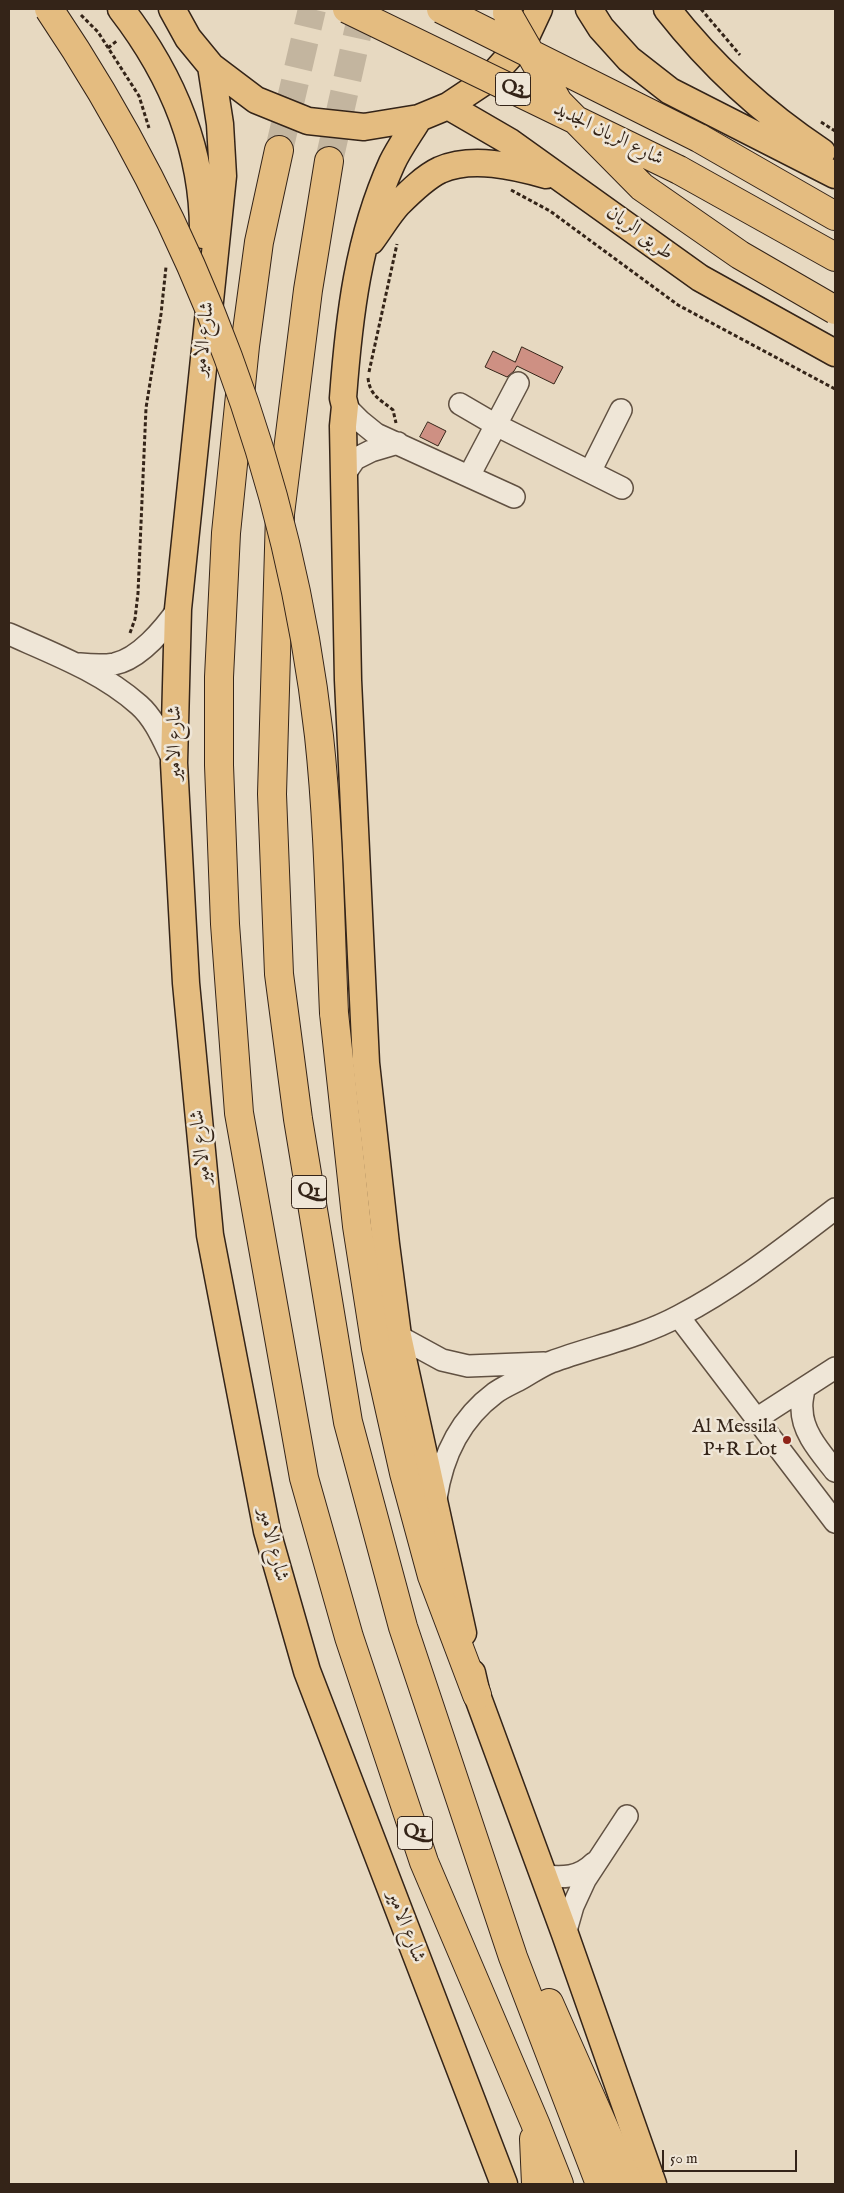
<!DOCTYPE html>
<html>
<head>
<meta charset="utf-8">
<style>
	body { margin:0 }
	#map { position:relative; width:844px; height:2193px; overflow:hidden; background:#e7d9c1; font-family:"IM FELL English",serif }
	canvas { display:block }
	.frame { position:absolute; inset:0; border:10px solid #342418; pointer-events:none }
	.scale { position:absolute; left:662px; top:2150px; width:135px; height:22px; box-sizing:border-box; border:2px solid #342418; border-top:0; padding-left:6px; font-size:15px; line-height:18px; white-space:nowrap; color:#342418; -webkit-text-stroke:4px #efe6d7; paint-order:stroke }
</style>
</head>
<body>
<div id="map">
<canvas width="844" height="2193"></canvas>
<div class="frame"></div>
<div class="scale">50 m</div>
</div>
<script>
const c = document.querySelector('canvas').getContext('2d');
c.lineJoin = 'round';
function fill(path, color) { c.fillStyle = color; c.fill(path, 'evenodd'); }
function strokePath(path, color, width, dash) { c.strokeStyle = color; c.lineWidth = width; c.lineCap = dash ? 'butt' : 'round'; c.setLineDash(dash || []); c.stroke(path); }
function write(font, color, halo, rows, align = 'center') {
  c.font = font + ' "IM FELL English",Amiri,serif'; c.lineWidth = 5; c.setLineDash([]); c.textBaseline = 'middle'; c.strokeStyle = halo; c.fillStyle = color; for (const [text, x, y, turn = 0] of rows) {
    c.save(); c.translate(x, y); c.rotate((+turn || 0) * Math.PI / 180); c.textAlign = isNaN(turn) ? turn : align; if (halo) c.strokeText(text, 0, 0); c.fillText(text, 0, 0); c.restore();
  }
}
const building = new Path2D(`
	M522,347L563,367L554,384L517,366L514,371L507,377L485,367L493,351L515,362Z
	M428,422L446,431L438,446L420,437Z`);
const highwayTunnel = new Path2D(`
	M279,150L312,9
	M329,161L363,9`);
const path = new Path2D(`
	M701,9L740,55
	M81,15L98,32L139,96L149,128
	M108,48L118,40
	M821,122L835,131
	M511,190L550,211L678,305L835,389
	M369,372L397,244
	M368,378C370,396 380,399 393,410L396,423
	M130,633L135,619L138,593L146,408L161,314L166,267`);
const minor = new Path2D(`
	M460,404L496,425L622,488
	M345,406L360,421L376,434L514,497
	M590,472L621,410
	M344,475L355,459L371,451L398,443
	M469,476L518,383
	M9,634C54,654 102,672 139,705C155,719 164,742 173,760
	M79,664C91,665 102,666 114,664C139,659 164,629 178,609
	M679,1317L835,1522
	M398,1336L442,1360L468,1366L544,1363
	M804,1389C803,1396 801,1403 802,1409C802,1433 822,1454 835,1471
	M756,1419L835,1368
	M436,1499C442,1457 460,1419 495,1393C503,1387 513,1383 522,1378C531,1373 541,1366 551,1362C594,1346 638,1338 679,1316C735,1287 785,1247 835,1209
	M543,1876C563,1878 579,1878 594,1863
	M565,1934L573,1906L585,1880L627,1816`);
const major = new Path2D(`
	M121,9C172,75 204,150 203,235
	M172,9L188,38L211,66L256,100L308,121L364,127L419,118L448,106L490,78L525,39L539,9
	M589,9L601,28L629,59L670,91L835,175
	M667,9C711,65 763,113 822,152
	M211,66L220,124L223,176L178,609L174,763L186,983L210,1235L267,1531L307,1671L504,2184
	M448,106L510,142L700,278L835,353
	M419,118C410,133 399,148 392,163C358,238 349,317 343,398L345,406L343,426L348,680L366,1063L386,1244L398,1336L463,1633
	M371,241C380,229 388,215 398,204C410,192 425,177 440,170C472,156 514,166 546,175
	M472,1673L477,1695L565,1934L653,2184`);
const highway = new Path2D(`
	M699,138L835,216
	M279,150L259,242L245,346L226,533L219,677V765L225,924L239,1113L304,1478L349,1637L424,1862L535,2123L559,2184
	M329,161L308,290L280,514L272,794L279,974L298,1119L348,1422L403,1627L513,1957L600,2184
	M679,170L835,257
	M334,1013L357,1226L376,1348L404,1473L432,1576L477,1695
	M549,2003L629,2184
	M534,2139L536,2184`);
const highwayBridge = new Path2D(`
	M49,9C195,225 290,477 319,736C329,828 330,921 334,1013
	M347,9L679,170
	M441,9L699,138
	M507,13L558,102L642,187L740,255L835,310`);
const markers = [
	[787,1440,5,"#8f2418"]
];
const shields = [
	[513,89,35],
	[309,1192,35],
	[415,1833,35]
];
const shieldNames = [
	["Q3",513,89],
	["Q1",309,1192],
	["Q1",415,1833]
];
const streetNames = [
	["شارع الريان الجديد",608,135,26],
	["طريق الريان",639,234,36],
	["شارع الامير",205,339,-84],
	["شارع الامير",176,743,-90],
	["شارع الامير",202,1147,-96],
	["شارع الامير",272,1545,76],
	["شارع الامير",405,1927,69]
];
const poiNames = [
	["Al Messila",777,1428],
	["P+R Lot",777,1451]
];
fill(building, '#ce9083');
strokePath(building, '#342418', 1);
strokePath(highwayTunnel, '#c3b59f', 28, [28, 14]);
strokePath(minor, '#615142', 24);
strokePath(major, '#342418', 29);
strokePath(highway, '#342418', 30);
strokePath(path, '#342418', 3, [4, 2.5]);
strokePath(minor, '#efe6d7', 21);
strokePath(major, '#e4bc80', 26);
strokePath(highway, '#e4bc80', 28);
strokePath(highwayBridge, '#342418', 30, []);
strokePath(highwayBridge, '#e4bc80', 28);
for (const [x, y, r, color] of markers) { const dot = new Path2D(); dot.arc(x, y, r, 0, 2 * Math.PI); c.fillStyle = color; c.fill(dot); strokePath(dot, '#efe6d7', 2); }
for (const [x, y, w] of shields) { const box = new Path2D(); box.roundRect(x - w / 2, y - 16.5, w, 33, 4); c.fillStyle = '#efe6d7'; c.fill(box); strokePath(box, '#342418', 1); }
write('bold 19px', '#342418', null, shieldNames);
write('20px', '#342418', '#efe6d7', streetNames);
write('20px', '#342418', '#efe6d7', poiNames, 'right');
</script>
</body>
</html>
